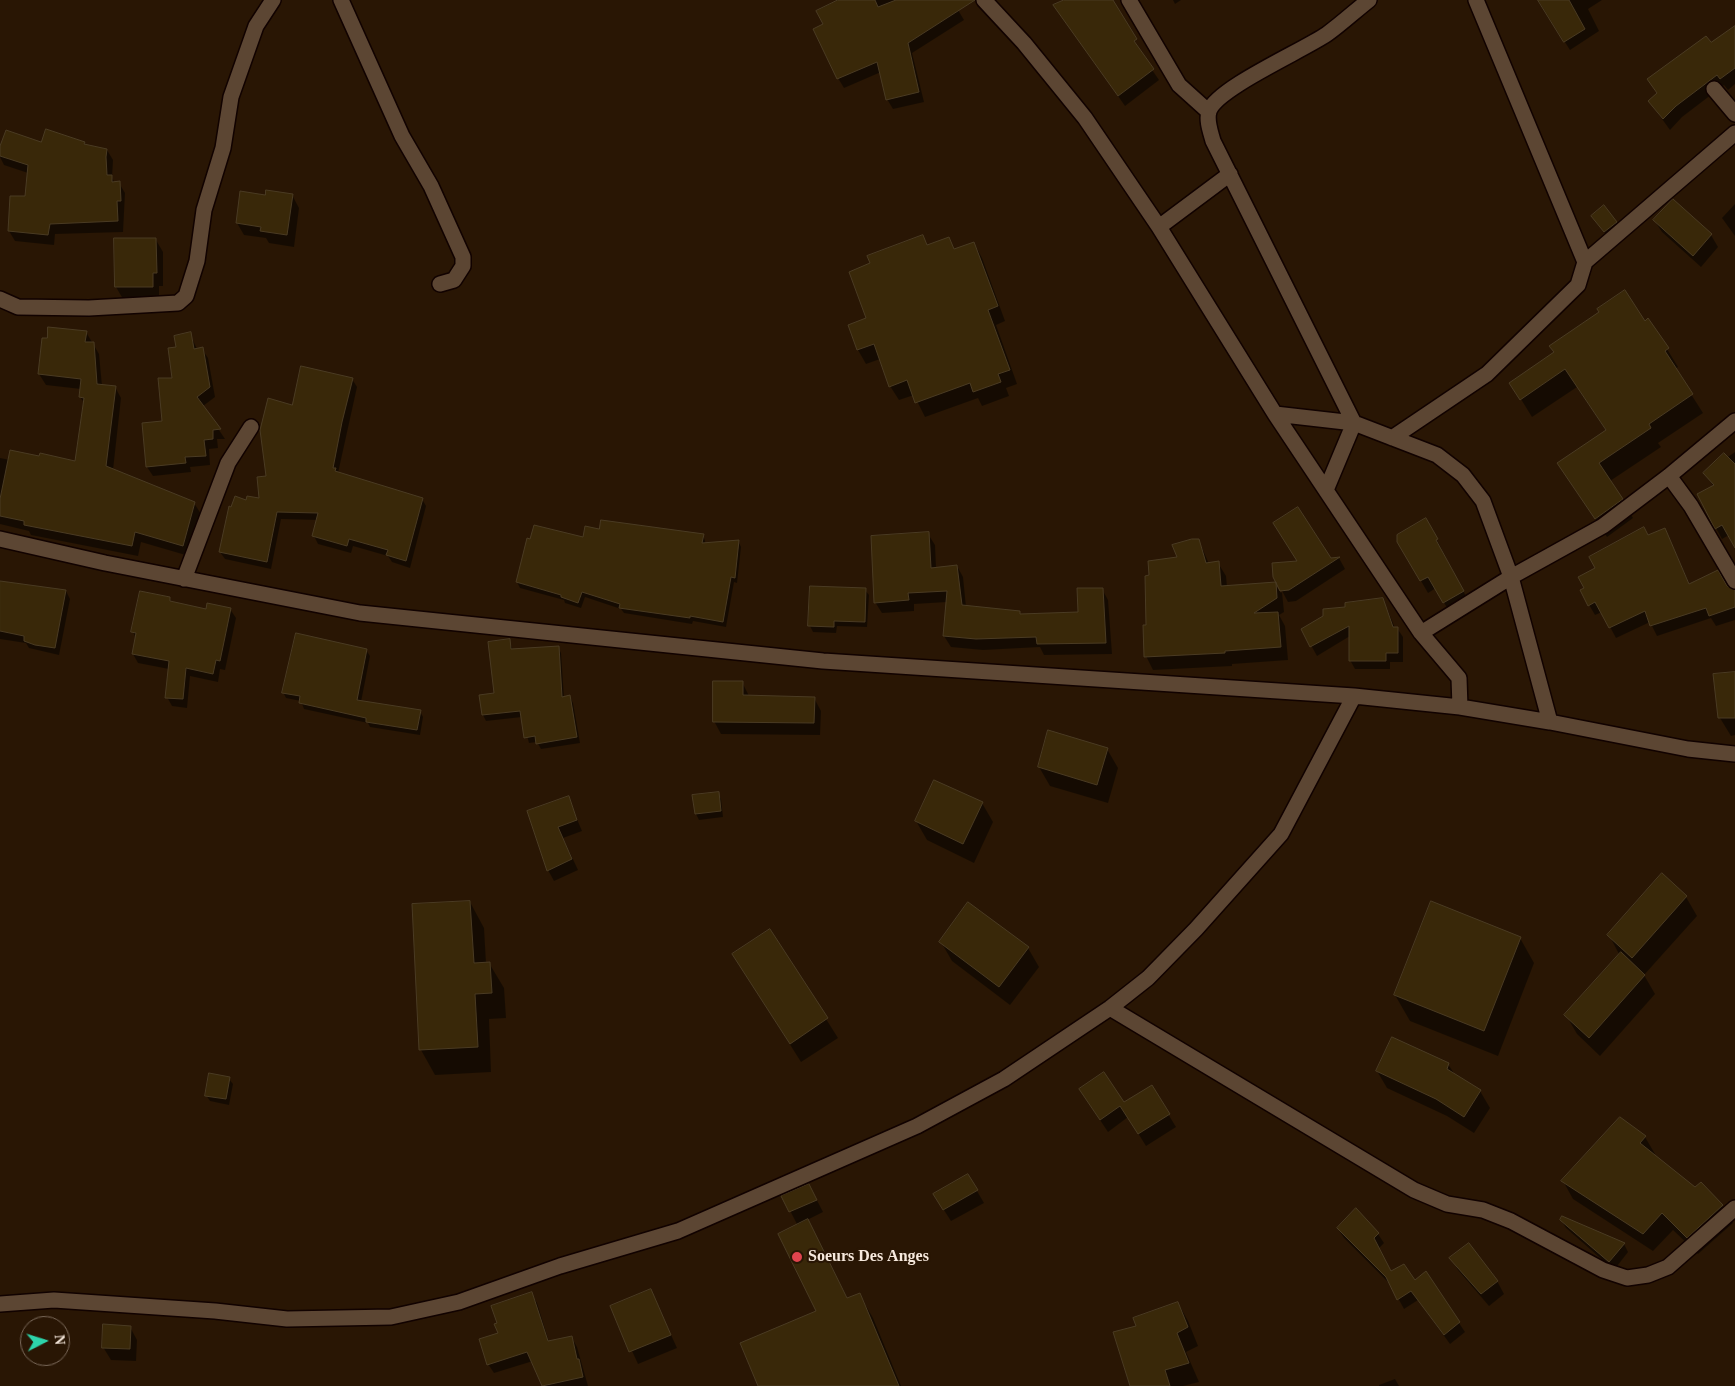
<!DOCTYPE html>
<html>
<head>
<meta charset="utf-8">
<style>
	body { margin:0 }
	#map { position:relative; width:1735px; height:1386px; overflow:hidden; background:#291604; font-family:"Times New Roman",serif }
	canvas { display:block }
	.north { position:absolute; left:20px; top:1316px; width:50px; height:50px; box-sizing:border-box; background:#291604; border:1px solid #7b6a5b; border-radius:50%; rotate:85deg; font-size:14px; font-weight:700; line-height:20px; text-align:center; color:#f7e9dd }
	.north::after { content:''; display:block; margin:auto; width:18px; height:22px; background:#2dd4ab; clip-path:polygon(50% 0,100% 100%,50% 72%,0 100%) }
</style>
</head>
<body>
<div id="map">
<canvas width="1735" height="1386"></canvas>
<div class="north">N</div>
</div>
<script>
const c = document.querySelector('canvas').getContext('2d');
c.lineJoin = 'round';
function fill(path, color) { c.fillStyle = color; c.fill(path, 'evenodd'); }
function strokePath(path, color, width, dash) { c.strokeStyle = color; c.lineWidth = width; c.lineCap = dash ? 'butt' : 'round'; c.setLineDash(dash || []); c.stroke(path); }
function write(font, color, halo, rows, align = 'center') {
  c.font = font + ' "Times New Roman",serif'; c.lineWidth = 4.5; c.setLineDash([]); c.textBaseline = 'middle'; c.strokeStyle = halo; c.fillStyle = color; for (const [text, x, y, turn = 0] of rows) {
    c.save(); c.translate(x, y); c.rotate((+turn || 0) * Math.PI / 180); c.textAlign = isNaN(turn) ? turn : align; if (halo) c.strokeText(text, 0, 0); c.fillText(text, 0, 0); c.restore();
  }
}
const shadow = new Path2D(`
	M838,0H952L964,20L912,53L924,102L893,109L887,99L881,72L844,88L838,78L824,25L817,11Z
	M1068,0H1104L1159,80L1125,106L1055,6Z
	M1173,0H1181L1175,4Z
	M1538,0H1602L1588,9L1599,31L1570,50Z
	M1735,34V84L1728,90L1724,85L1682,117L1670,130L1649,101L1658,94L1649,80L1711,44Z
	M84,143L86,145L107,150L113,160L112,178L115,183H119L125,193L123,232L55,234L54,245L15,241L9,231L27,198L28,173L4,165L0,157V149L42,144Z
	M292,195L299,208L294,247L269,243L266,238L244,235L237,223L266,197Z
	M1735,204V236L1722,218Z
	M1654,220L1711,235L1718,247L1701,267L1662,232Z
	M1596,222L1616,223L1620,228L1608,237Z
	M923,237L928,246L949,239L955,250L974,243L982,258L1005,321L996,325L1017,384L1006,388L1009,396L982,406L978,398L925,417L914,395L899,400L890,386L880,359L866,364L858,350L849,325L867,319L872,264Z
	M156,240L163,252V286H159V299H123L116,287Z
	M1645,323L1667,349L1678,367L1675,369L1703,413L1658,443L1661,447L1610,481L1633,518L1607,537L1570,481L1607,432L1577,387L1532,417L1511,383Z
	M86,332L99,354L102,386L115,387L121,398L113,470L194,503L201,514L189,556L141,542L138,556L31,535L29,531L0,524V458L10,460L40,458L76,462L85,404L80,397L81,389L46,385L39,374Z
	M190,334L197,349H202L208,358L215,397L203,406L225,439H217L218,448L209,449L210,465L190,467L191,472L153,476L147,467L163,422L174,379L177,348Z
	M352,379L357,387L338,473L422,499L426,506L410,568L392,562L388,556L353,546L351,553L318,544L314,536L318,520L281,519L271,569L225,559L220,552L247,502L260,499L293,407Z
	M1735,452V546L1729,535L1722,539L1698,495L1714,487L1705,473Z
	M1426,519L1470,604L1451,615L1436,588L1428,593L1398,541Z
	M1644,528L1648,536L1665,529L1690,585L1735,590V620L1716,626L1711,618L1657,636L1650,622L1616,638L1602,612L1595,615L1581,591L1585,588L1597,568L1590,557Z
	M600,531L703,535L706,544L738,541L741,547L737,583L734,582L726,627L693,621L692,624L624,613L621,609L585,597L581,608L565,603L564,600L520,588L517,582L528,540L584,539Z
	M928,534L935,545L936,568L957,566L963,577L966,607L1019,612L1021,616L1079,613L1102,589L1108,600L1112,654L1044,655L1040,647L983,650L951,647L944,636L947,602L914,604V611L882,613L875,602Z
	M1199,541L1209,564L1218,563L1226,576L1227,587L1275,584L1281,593L1282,592L1284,612L1279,615L1285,626L1288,660L1232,664V666L1153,670L1146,656L1147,627L1179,558Z
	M1339,558L1345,569L1296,601L1288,602L1274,576Z
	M0,583L66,591L70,599L59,655L29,648L26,643L0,639Z
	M865,590L869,595L867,627L837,626L836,633L813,632L810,626Z
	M170,598L172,603L207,611L230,609L236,618L225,670L220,669L218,682L190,676L187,708L172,706L167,697L169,669L138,663L133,654L136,638L133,632Z
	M1383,599L1395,628H1397L1403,637V662H1390V669H1355L1350,660V636L1317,656L1302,629L1346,608Z
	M509,641L513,650L558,647L561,653L564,698L570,697L573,703L580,743L541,749L537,742L529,743L522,717L486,721L483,715L481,696L495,694Z
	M366,650L370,656L361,702L420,711L423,717L420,735L370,727L368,723L304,709L301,701L286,698L283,692Z
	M1735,673V735L1731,736L1720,718Z
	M742,682L749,696L814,698L821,711L820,735L721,734L714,721Z
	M1107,749L1118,768L1108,803L1050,786L1039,767Z
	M718,794L721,799L723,817L699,820L696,814L694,796Z
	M568,798L582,831L563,838L578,870L554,881L548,870L528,811Z
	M982,803L993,822L974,863L927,840L916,821Z
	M1686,897L1697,916L1644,975L1655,994L1600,1056L1577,1034L1566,1015L1619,954L1609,935Z
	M470,902L484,928L486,963H489L504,988L506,1018L489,1019L491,1072L435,1075L421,1050Z
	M770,930L838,1038L801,1062L733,954Z
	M1520,938L1534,963L1498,1056L1410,1021L1395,995Z
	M941,942L1028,948L1039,967L1010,1005L952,961Z
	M1448,1064L1455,1075L1480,1091L1490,1108L1474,1133L1447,1116L1387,1088L1377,1071Z
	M229,1079L233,1084L229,1105L210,1101L206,1095Z
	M1151,1086L1176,1127L1146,1146L1128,1117L1108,1132L1088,1102L1123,1104Z
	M1645,1137L1655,1154L1654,1156L1695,1189L1701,1183L1722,1206L1733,1223L1698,1254L1673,1230L1653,1251L1573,1199L1563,1181Z
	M809,1185L823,1212L807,1220L848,1299L859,1294L873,1318L901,1386H759L817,1312L798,1226L783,1197Z
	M977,1191L984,1203L951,1221L942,1207Z
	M1561,1220L1624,1244L1628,1252L1614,1270L1566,1228Z
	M1338,1229L1378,1234L1384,1243L1379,1248L1391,1272L1415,1282L1459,1323L1465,1332L1450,1344L1418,1300L1404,1309L1391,1285L1344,1238Z
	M1451,1258L1497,1281L1504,1294L1489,1306L1458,1270Z
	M651,1291L677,1348L638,1364L612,1307Z
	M531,1294L537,1303L549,1342L572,1338L577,1347L588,1386H543L533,1361L494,1373L488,1364L499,1334Z
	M1178,1303L1188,1321L1198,1346L1186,1352L1199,1382L1183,1386H1130L1114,1333L1137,1327Z
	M130,1327L137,1340L136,1361L111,1360L103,1347Z
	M1395,1379L1399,1386H1379V1385Z`);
const building = new Path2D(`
	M838,0H875L878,7L896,0H975L908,43L919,92L886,100L877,62L837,79L813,29L823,24L816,11Z
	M1064,0H1113L1137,39L1134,41L1154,69L1118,96L1053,5Z
	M1538,0H1569L1585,29L1564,42Z
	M1735,26V68L1720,79L1717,75L1676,106L1663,119L1648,101L1657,93L1647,79L1706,36L1711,42Z
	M46,129L85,142L84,144L107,149L106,157L107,175H112V182L120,181L121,201H117L118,221L50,224L48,235L8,231L10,196H25L28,165L0,156V146L6,130L41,142Z
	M266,190L293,194L287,235L260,231L261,227L236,223L240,191L265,195Z
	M1673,199L1712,234L1693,256L1653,220Z
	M1604,205L1617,222L1604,232L1591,216Z
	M923,235L927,245L949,237L954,249L974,242L998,306L988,310L1010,370L998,374L1001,382L973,392L970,383L915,403L907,380L889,387L874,344L857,350L848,325L866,318L849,272L870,263L867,256Z
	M114,238H156L157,273H153V287H115Z
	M1625,290L1645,321L1648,318L1669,348L1665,351L1693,394L1649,424L1651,428L1599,463L1623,499L1595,519L1557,463L1606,430L1565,369L1520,400L1509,383L1554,352L1549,346L1599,312L1597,309Z
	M48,327L87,331L85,342H94L97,384L116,386L106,466L195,502L183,546L135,532L132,546L24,525V521L0,516V499L10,450L39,456L40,453L75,461L84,398L79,397L81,379L38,374L42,338H47Z
	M191,332L194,349L203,347L210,387L197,397L221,429L213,430V439L204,440L206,456L185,457L186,463L146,467L142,423L162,421L158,378H172L168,348L176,347L174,336Z
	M301,366L353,378L342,422L333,468H336L335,471L423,498L406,561L386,555L388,550L349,539L347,546L312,536L318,513L277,512L267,562L219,552L229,506L231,507L235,496L246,500L247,496L259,498L257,477L266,476L260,430L268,398L292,405Z
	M1724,453L1735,464V548L1722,525L1715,529L1697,494L1714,485L1703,473Z
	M1298,507L1331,558L1340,557L1289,590L1280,591L1273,577L1272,563L1297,561L1273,523Z
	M1426,518L1438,539L1436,540L1464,591L1443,603L1428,577L1420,581L1397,542V535Z
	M601,520L704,534L702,543L739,540L735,578L731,577L723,622L690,616V618L619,608L620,604L582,592L578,603L561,597V595L516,582L527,538L530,539L534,525L583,537L585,526L599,529Z
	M1644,527L1648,535L1665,528L1689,584L1718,570L1727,586L1735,590V607L1709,616L1706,608L1650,626L1645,611L1609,628L1595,602L1588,606L1580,590L1584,588L1578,577L1595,568L1589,557Z
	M929,532L931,568L957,565L962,605L1020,611V614L1078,612L1077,588H1103L1106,643L1037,644L1036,637L976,639L943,636L947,591L908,593L909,600L874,603L871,536Z
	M1192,539H1199L1206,563L1219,561L1221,586L1276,582L1277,598L1254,613L1278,612L1281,647L1225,651V653L1144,657L1143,625H1146L1145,576L1149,575L1148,561L1177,557L1172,545Z
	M0,581L66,590L55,648L35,645L24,641V636L0,631Z
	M810,586L866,588L865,622L834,621V627L808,626Z
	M140,591L170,597V601L206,609L207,603L231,608L220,661L216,660L213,674L186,668L183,699L165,698L169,661L132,654L136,633L131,632Z
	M1383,598L1393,627H1398V653H1386V661H1349V626L1310,647L1301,629L1323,616V609L1345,607V603Z
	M296,633L367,649L357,700L421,710L417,730L366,722V718L299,703L300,696L282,693Z
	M510,639L511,649L559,646L562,697L570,695L577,737L536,744L535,736L524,738L520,711L482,715L479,695L494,693L488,642Z
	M1735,672V718H1718L1713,674Z
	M713,681H743V695L815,697L814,723L713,722Z
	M1048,730L1108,748L1097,785L1038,767Z
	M934,780L983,802L963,844L915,821Z
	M719,792L721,811L695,814L692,795Z
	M569,796L577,820L558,827L572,859L547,871L527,811Z
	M1662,873L1687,896L1632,958L1607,935Z
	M470,901L474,963L490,962L492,993L475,994L478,1047L419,1050L412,904Z
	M1431,901L1521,937L1484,1031L1394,995Z
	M968,902L1029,947L999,987L939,942Z
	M770,929L828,1018L790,1044L732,954Z
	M1621,952L1645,975L1589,1038L1564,1015Z
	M1392,1037L1449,1063L1447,1069L1481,1090L1464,1117L1436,1099L1376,1071Z
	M1104,1072L1124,1102L1152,1085L1170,1114L1138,1134L1120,1106L1100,1120L1079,1089Z
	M209,1073L230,1077L226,1099L205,1096Z
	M1620,1117L1646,1136L1640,1143L1695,1187L1701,1182L1723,1205L1687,1238L1662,1213L1643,1234L1561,1181Z
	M968,1174L978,1190L943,1210L933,1194Z
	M809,1184L817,1200L789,1212L781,1196Z
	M1356,1208L1379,1233L1374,1238L1391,1271L1404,1264L1415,1280L1426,1271L1460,1322L1444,1335L1411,1291L1397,1300L1386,1277L1337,1228Z
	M1562,1216L1625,1243L1609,1262L1560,1220Z
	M808,1219L847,1298L860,1293L899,1386H758L740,1343L816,1311L778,1234Z
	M1469,1243L1498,1281L1481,1294L1449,1258Z
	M651,1289L671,1335L629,1352L610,1306Z
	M532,1292L548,1341L572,1336L577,1359H579L583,1377L542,1386L527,1352L487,1365L479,1339L498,1333L494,1324L497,1323L491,1306Z
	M1178,1302L1188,1327L1177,1333L1189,1363L1165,1370L1170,1386H1130L1113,1332L1136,1326L1133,1318Z
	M103,1324L131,1326L130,1349L102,1348Z`);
const minor = new Path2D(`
	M341,0L402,136L431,186L463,257V266L454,280L440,284
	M984,0L1024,43L1085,118L1159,227L1275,414L1421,633L1459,678L1460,707
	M1129,0L1179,85L1209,112
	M1369,0C1355,11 1341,24 1327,34C1304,50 1217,88 1209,111C1206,121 1211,133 1213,141L1354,423L1437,455L1463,475L1483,501L1511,577L1550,722
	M1714,89L1735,114
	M1159,227L1230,174
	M1585,262L1735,133
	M0,299L18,307L89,308L178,303L186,296L197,261L204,210L223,148L231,97L256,26L273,0
	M1275,414L1354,423L1326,490
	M1392,438L1487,374L1578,285L1585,262L1476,0
	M1669,476L1691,506L1735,581
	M0,539L105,563L360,613L823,661L1354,696L1460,707L1550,722L1688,749L1735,754
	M184,579L228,463L251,427
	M1421,633L1511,577L1603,526L1669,476L1735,421
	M1110,1008L1414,1190L1447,1204L1483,1210L1511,1221L1603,1270L1627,1278L1648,1275L1668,1267L1735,1208
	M0,1304L54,1300L215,1311L287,1319L391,1317L459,1302L560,1266L678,1231L917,1126L1004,1079L1110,1008L1148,978L1196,929L1281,834L1354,696`);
const markers = [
	[797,1257,6,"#e0444e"]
];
const poiNames = [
	["Soeurs Des Anges",808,1257]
];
fill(shadow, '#0007');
fill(building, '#392809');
strokePath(building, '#4a3b23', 1);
strokePath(minor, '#110200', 18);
strokePath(minor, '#5c4633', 15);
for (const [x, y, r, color] of markers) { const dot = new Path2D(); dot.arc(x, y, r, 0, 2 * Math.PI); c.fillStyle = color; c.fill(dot); strokePath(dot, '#291604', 2); }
write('bold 16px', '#f7e9dd', '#291604', poiNames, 'left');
</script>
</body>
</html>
